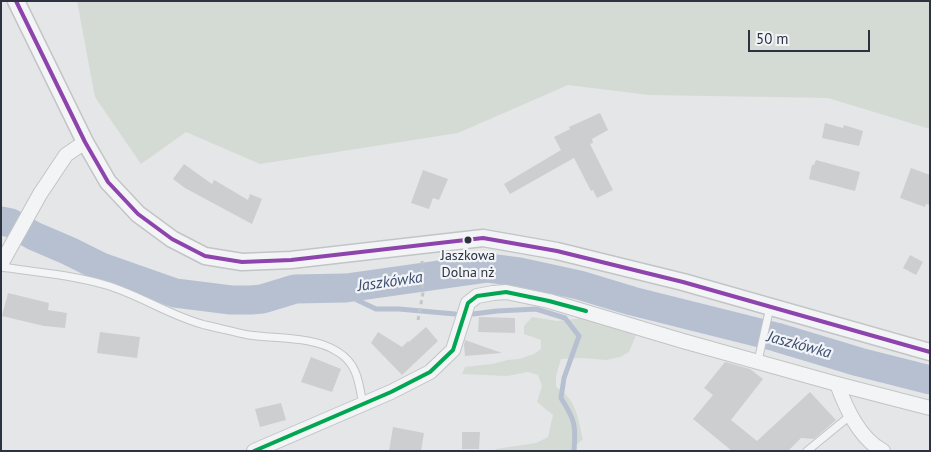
<!DOCTYPE html>
<html>
<head>
<meta charset="utf-8">
<style>
	body { margin:0 }
	#map { position:relative; width:931px; height:452px; overflow:hidden; background:#e4e6e8; font-family:"PT Sans",sans-serif }
	canvas { display:block }
	.frame { position:absolute; inset:0; border:2px solid #2d3240; pointer-events:none }
	.scale { position:absolute; left:748px; top:30px; width:122px; height:22px; box-sizing:border-box; border:2px solid #2d3240; border-top:0; padding-left:6px; font-size:15px; line-height:18px; white-space:nowrap; color:#2d3240; -webkit-text-stroke:4px #f2f4f7; paint-order:stroke }
</style>
</head>
<body>
<div id="map">
<canvas width="931" height="452"></canvas>
<div class="frame"></div>
<div class="scale">50 m</div>
</div>
<script>
const c = document.querySelector('canvas').getContext('2d');
c.lineJoin = 'round';
function fill(path, color) { c.fillStyle = color; c.fill(path, 'evenodd'); }
function strokePath(path, color, width, dash) { c.strokeStyle = color; c.lineWidth = width; c.lineCap = dash ? 'butt' : 'round'; c.setLineDash(dash || []); c.stroke(path); }
function write(font, color, halo, rows, align = 'center') {
  c.font = font + ' "PT Sans",sans-serif'; c.lineWidth = 4.5; c.setLineDash([]); c.textBaseline = 'middle'; c.strokeStyle = halo; c.fillStyle = color; for (const [text, x, y, turn = 0] of rows) {
    c.save(); c.translate(x, y); c.rotate((+turn || 0) * Math.PI / 180); c.textAlign = isNaN(turn) ? turn : align; if (halo) c.strokeText(text, 0, 0); c.fillText(text, 0, 0); c.restore();
  }
}
const green = new Path2D(`
	M77,1H930V129L828,98L649,95L568,85L458,133L260,164L186,132L141,164L95,97Z
	M532,317L557,321L581,318L613,326L636,335L629,352L620,357L606,360L584,358L561,359L556,376V387C577,400 577,416 583,439L570,451H495L496,449L536,443L548,437L553,415L537,402L542,386L538,375L528,372L507,376L462,374L465,367L492,364L508,360L519,359L534,354L541,349V340L524,334V326Z`);
const stream = new Path2D(`
	M339,288L357,300L376,309H399L455,314
	M473,314L497,311L536,309L565,318L579,336L564,378L561,398C575,420 576,425 574,451`);
const river = new Path2D(`
	M1,221L11,223L34,236L69,251L101,267L175,293L231,300H251L262,299L295,289L346,288L488,268L519,272L579,285L632,301L776,337L859,362L930,380`);
const building = new Path2D(`
	M600,113L608,130L592,139L593,143L590,144L613,190L597,198L593,190L591,191L574,158L510,194L504,184L561,150L554,137L570,129L569,127Z
	M825,123L843,128L844,125L863,131L859,146L822,138Z
	M816,160L860,172L855,191L809,179L812,165H814Z
	M184,164L212,184L214,180L216,181L248,200L250,194L262,199L252,224L185,188L173,179Z
	M911,168L930,175V205L926,204L925,207L900,198Z
	M423,170L448,179L439,200L433,198L429,209L411,203Z
	M910,255L923,262L916,275L903,268Z
	M8,293L49,303L48,310L67,313L65,328L44,326L2,316Z
	M479,317L515,318V333L478,332Z
	M426,327L438,341L402,375L371,343L378,332L402,347L408,341L409,342Z
	M100,332L140,337L137,358L97,353Z
	M465,340L502,353L465,356L464,345Z
	M311,357L341,369L332,392L301,382Z
	M725,362L750,369L763,379L731,420L757,441L810,392L836,420L814,439L801,438L788,451H732L693,419L713,395L704,388Z
	M281,403L286,420L260,427L255,409Z
	M393,427L424,433L421,451H389Z
	M462,432H480L479,449H462Z`);
const path = new Path2D(`
	M418,320L423,293L422,261`);
const service = new Path2D(`
	M1,267C36,272 72,275 106,285C140,295 170,316 205,325C219,328 234,332 249,335C276,339 314,336 338,352C358,364 359,384 363,405
	M758,361L770,307
	M807,451L851,415`);
const minor = new Path2D(`
	M1,264L40,194L66,155L85,142
	M837,384C846,408 859,438 883,451
	M254,451L391,392L430,372L453,350L468,303L477,296L493,293L506,292L549,301L683,341L837,384L930,408`);
const tertiary = new Path2D(`
	M16,1L85,142L108,182L138,214L172,239L205,256L242,262L291,260L483,238L557,251L683,282L930,352`);
const bus1 = new Path2D(`
	M16,1L85,142L108,182L138,214L172,239L205,256L242,262L291,260L483,238L557,251L683,282L930,352`);
const bus2 = new Path2D(`
	M254,451L391,392L430,372L453,350L468,303L477,296L506,292L549,301L586,311`);
const markers = [
	[468,240,4.5,"#2d3240"]
];
const busNames = [
	["Jaszkowa",468,256],
	["Dolna nż",468,273]
];
const waterNames = [
	["Jaszkówka",390,282,-8],
	["Jaszkówka",799,345,15]
];
fill(green, '#d4dbd5');
strokePath(stream, '#b6c0d0', 5);
strokePath(river, '#b6c0d0', 29);
fill(building, '#cdced0');
strokePath(service, '#c2c4c6', 9);
strokePath(minor, '#c2c4c6', 16);
strokePath(tertiary, '#c2c4c6', 19);
strokePath(path, '#c4c6c8', 3, [4, 4]);
strokePath(service, '#f3f4f5', 7);
strokePath(minor, '#f3f4f5', 14);
strokePath(tertiary, '#f3f4f5', 16);
strokePath(bus1, '#8e44ad', 4);
strokePath(bus2, '#00a651', 4);
for (const [x, y, r, color] of markers) { const dot = new Path2D(); dot.arc(x, y, r, 0, 2 * Math.PI); c.fillStyle = color; c.fill(dot); strokePath(dot, '#f2f4f7', 2); }
write('14px', '#2d3240', '#f2f4f7', busNames);
write('italic 16px', '#3b4e6f', '#f2f4f7', waterNames);
</script>
</body>
</html>
